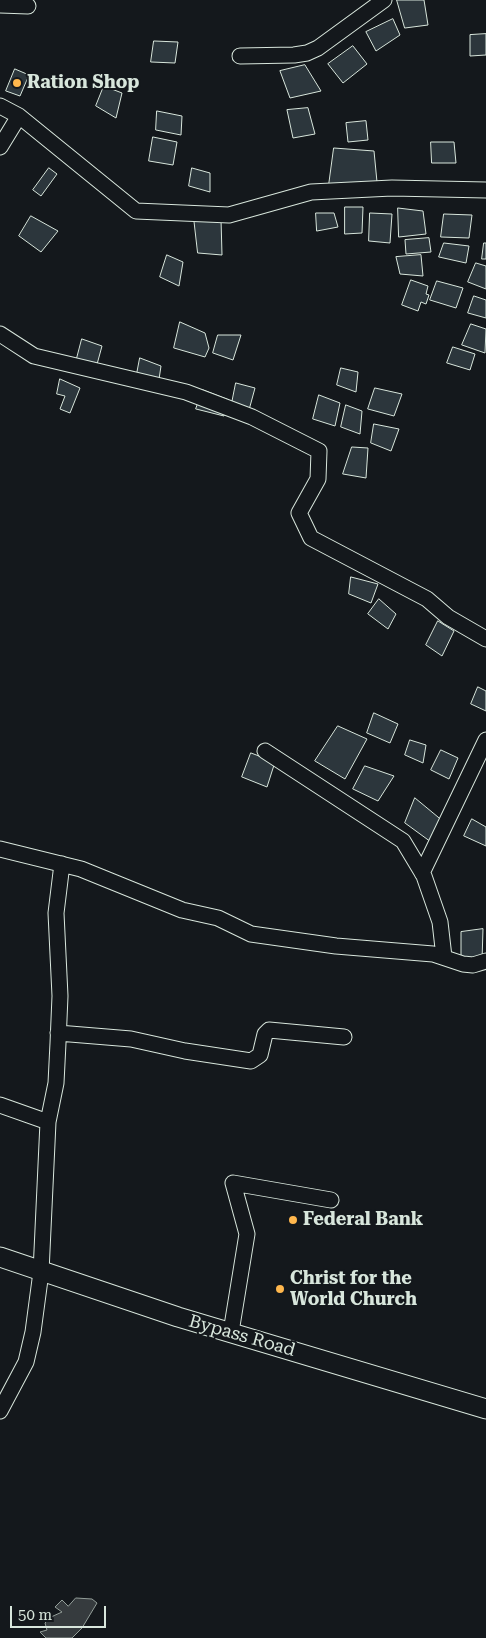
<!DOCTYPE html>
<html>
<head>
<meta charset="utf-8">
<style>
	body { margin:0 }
	#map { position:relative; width:486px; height:1638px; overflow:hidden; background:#14181c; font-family:"Roboto Serif",serif }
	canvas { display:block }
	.scale { position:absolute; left:10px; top:1606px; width:96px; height:22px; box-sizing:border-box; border:2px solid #d8e6dc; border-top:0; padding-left:6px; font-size:15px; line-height:18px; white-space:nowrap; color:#d8e6dc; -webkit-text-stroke:4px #14181c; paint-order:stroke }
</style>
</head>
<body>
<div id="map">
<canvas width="486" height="1638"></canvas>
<div class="scale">50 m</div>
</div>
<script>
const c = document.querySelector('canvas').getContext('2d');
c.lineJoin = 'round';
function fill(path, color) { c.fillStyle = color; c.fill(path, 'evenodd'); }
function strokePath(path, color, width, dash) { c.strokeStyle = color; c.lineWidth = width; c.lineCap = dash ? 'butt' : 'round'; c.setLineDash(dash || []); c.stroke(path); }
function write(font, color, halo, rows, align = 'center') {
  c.font = font + ' "Roboto Serif",serif'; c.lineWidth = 4; c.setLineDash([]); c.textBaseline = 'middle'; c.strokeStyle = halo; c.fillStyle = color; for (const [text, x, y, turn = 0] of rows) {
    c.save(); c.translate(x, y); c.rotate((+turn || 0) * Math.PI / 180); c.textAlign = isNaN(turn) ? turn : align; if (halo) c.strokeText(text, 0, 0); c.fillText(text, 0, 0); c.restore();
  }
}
const water = new Path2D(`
	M76,1598L92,1599L97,1603L82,1628L72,1638H46L40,1632L47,1630L45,1623L51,1617L62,1612L55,1607L62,1600L68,1606Z`);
const building = new Path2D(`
	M397,0H424L428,25L405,28Z
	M393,19L400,35L376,51L366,32Z
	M486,34V55L470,56V35Z
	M154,41L178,42L175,63L151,62Z
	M353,46L367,64L343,83L328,64Z
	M305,65L321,91L290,98L280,71Z
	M15,69L29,75L20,96L6,91Z
	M104,86L122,93L116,118L96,106Z
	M308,108L315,134L293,138L287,110Z
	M157,111L182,116L181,135L156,130Z
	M366,121L368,140L348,142L346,123Z
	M153,137L177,142L173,165L149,161Z
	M431,142H454L456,163H432Z
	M334,148L374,151L377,182L329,185Z
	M49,168L57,174L41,196L33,190Z
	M192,168L210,173V192L189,186Z
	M345,207H363L362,233L345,234Z
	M398,208L423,211L426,234L399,237Z
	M316,213H334L338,227L317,231Z
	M370,213L392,214L390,243L369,241Z
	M444,214L472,215L469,238L441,237Z
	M31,216L58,231L41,252L19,236Z
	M194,218L221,219L222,255L198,253Z
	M429,238L431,252L406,254L405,240Z
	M444,243L469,246L466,263L439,257Z
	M484,243H486V259H482Z
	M167,255L183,262L179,286L160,277Z
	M421,255L423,276L400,274L396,257Z
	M476,263L486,266V289L468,282Z
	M411,280L428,286L426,294L429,295L426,304L421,302L418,311L402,305Z
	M437,281L463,288L456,308L430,300Z
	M474,296L486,300V318L468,313Z
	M180,322L205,333L209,348L205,357L174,348Z
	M471,324L486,329L485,353L462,345Z
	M218,335H241L233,360L213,353Z
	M82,339L102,346L96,368L76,362Z
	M453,347L475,354L470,370L447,363Z
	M140,358L161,366L158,386L136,379Z
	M341,368L358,372L356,392L337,385Z
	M60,379L80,388L70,413L60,409L65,396L57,394Z
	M236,383L255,388L249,410L232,403Z
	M375,388L402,394L394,416L368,409Z
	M203,390L229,400L224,416L196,409Z
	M319,395L340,403L335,426L313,419Z
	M346,405L362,411L360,434L341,427Z
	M374,424L399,429L391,451L371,443Z
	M352,447L368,448L366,478L343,474Z
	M351,577L378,584L371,603L349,594Z
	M379,599L396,614L388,629L368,614Z
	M438,621L454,631L442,656L426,645Z
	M478,687L486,691V711L471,704Z
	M374,713L398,724L390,743L367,733Z
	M338,726L367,739L345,779L315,761Z
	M410,740L426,745L423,763L405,755Z
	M441,750L458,758L449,779L431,770Z
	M251,753L275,762L267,787L242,777Z
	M365,766L394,776L378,801L353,789Z
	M415,798L444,822L431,842L405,823Z
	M472,819L486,827V846L464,836Z
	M483,929L482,961L461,960V932Z`);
const minor = new Path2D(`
	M0,5L28,6
	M240,56L294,55L307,53L318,48L384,0
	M0,106L19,116L136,211L229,215L311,192L392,188L486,190
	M0,147L19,116
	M0,334L34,356L186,392L252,417L319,451L318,479L299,513L311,538L427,599L448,617L486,639
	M265,751L403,841L424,876L440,922L444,957
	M0,849L81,869L182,910L218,918L251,934L336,946L433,954L463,964L473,965L486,961
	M422,873L486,740
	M58,1033L131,1039L185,1051L251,1061L260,1055L265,1034L269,1030L344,1037
	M0,1105L48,1122L56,1083L58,1043L60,996L56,913L62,864
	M231,1332L247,1234L233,1183L331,1200
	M0,1411L26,1362L33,1332L41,1272L48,1122`);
const major = new Path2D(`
	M0,1257L178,1317L486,1409`);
const markers = [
	[17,83,5,"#ffb74d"],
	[293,1220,5,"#ffb74d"],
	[280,1289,5,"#ffb74d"]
];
const poiNames = [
	["Ration Shop",27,83],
	["Federal Bank",303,1220],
	["Christ for the",290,1279],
	["World Church",290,1300]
];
const streetNames = [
	["Bypass Road",242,1336,16]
];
fill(water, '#363b3e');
strokePath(water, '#939e99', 1);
fill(building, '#2c363c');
strokePath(building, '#d8e6dc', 1);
strokePath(minor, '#d8e6dc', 17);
strokePath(major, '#d8e6dc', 21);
strokePath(minor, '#14181c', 15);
strokePath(major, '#14181c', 19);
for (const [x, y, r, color] of markers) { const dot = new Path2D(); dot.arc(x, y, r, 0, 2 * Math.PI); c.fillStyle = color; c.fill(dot); strokePath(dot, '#14181c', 2); }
write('bold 18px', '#d8e6dc', '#14181c', poiNames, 'left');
write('18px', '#d8e6dc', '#14181c', streetNames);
</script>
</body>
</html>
